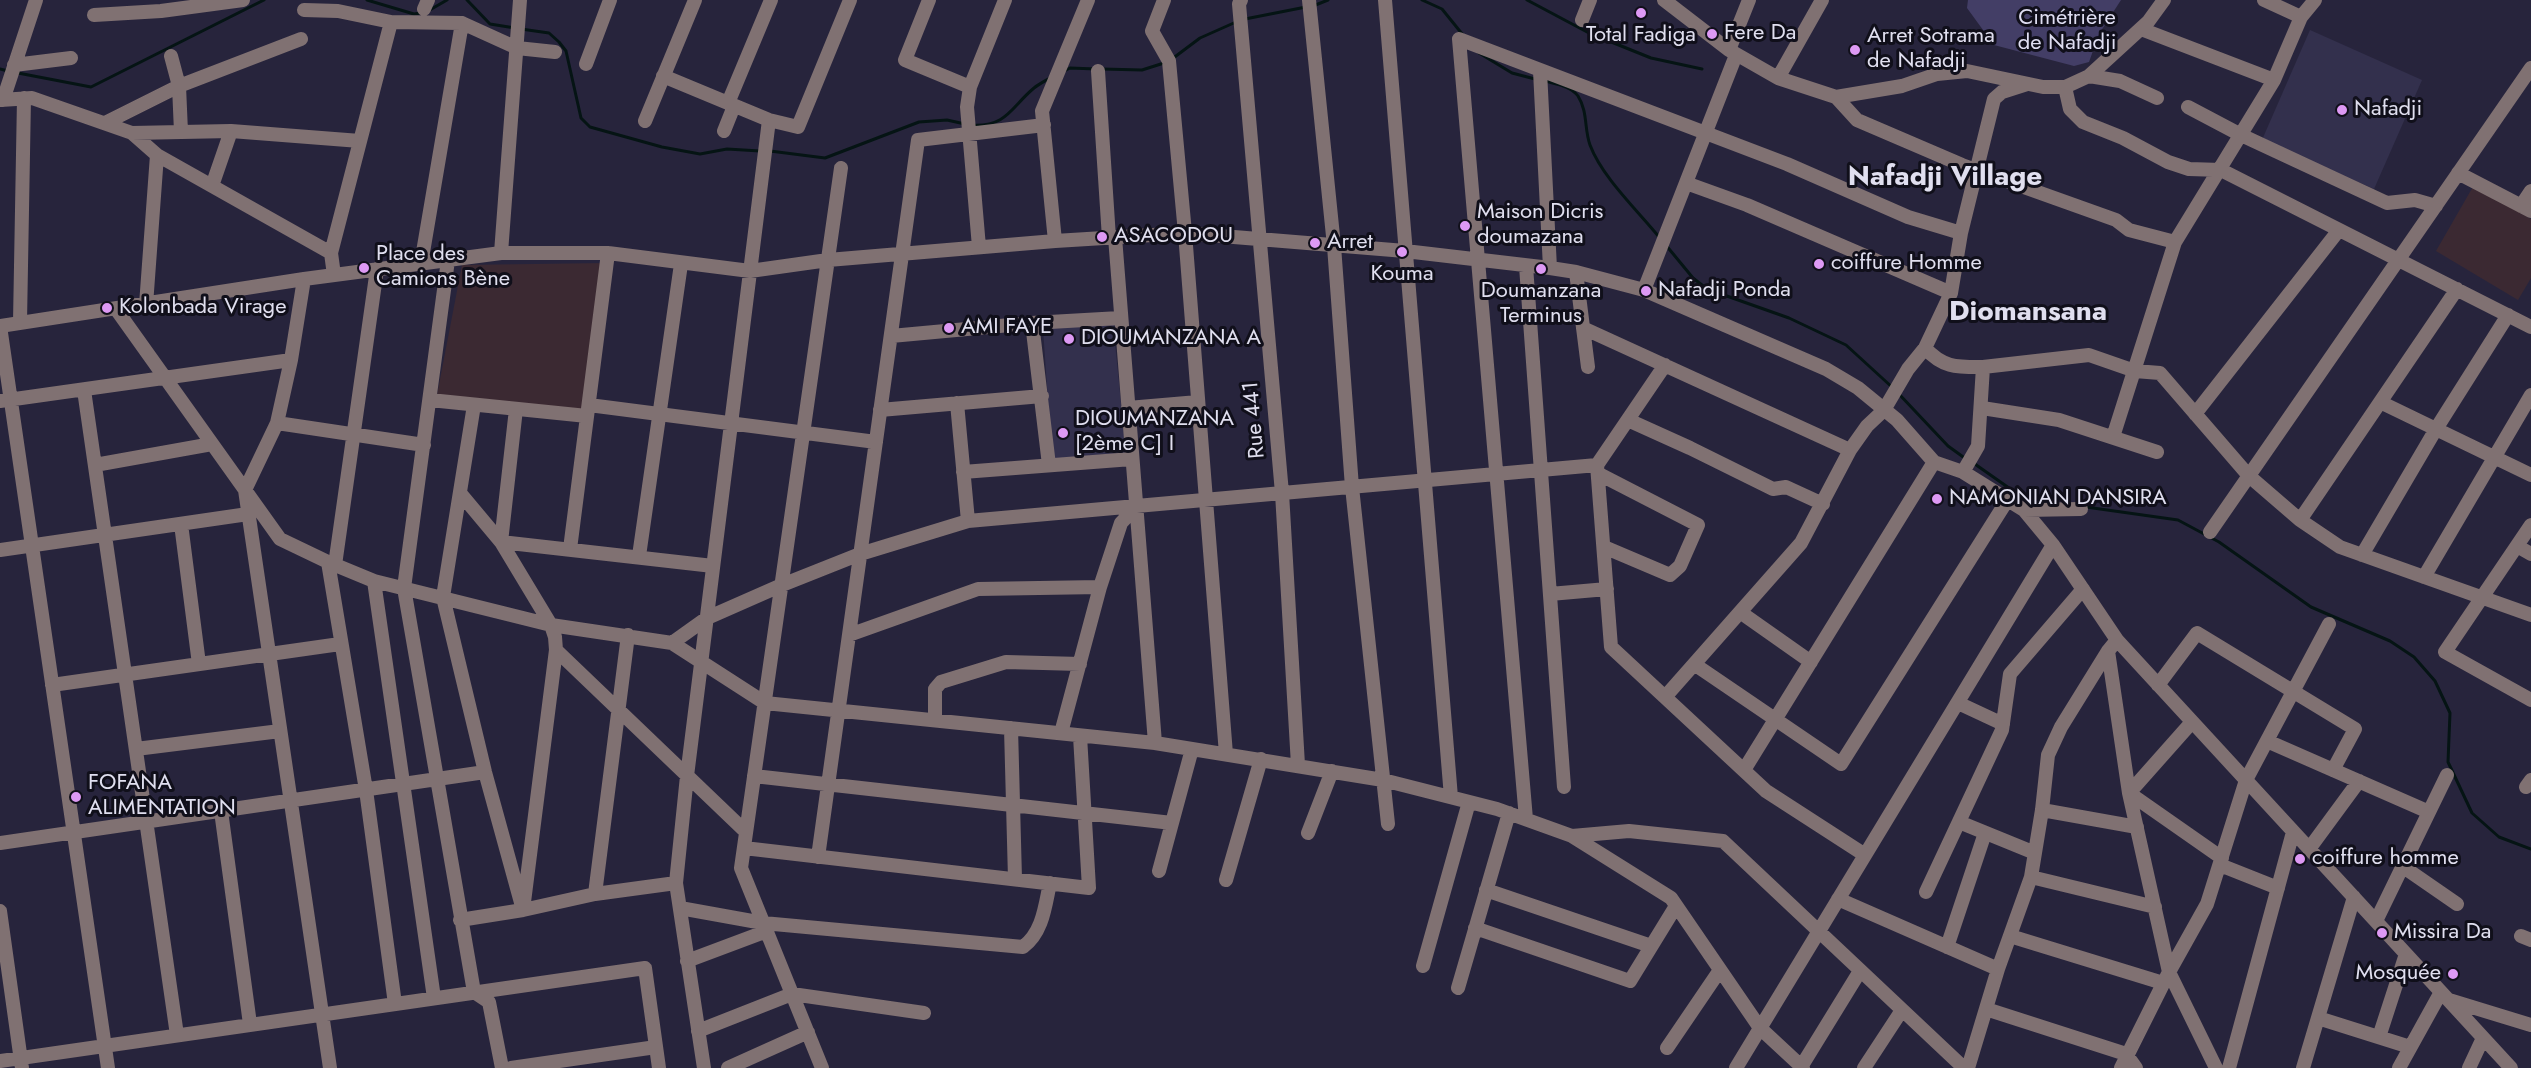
<!DOCTYPE html>
<html>
<head>
<meta charset="utf-8">
<style>
	body { margin:0 }
	canvas { display:block; background:#27243c }
</style>
</head>
<body>
<canvas width="2531" height="1068"></canvas>
<script>
const c = document.querySelector('canvas').getContext('2d');
c.lineJoin = 'round';
function fill(path, color) { c.fillStyle = color; c.fill(path, 'evenodd'); }
function strokePath(path, color, width, dash) { c.strokeStyle = color; c.lineWidth = width; c.lineCap = dash ? 'butt' : 'round'; c.setLineDash(dash || []); c.stroke(path); }
function write(font, color, halo, rows, align = 'center') {
  c.font = font + ' Jost,sans-serif'; c.lineWidth = 6; c.setLineDash([]); c.textBaseline = 'middle'; c.strokeStyle = halo; c.fillStyle = color; for (const [text, x, y, turn = 0] of rows) {
    c.save(); c.translate(x, y); c.rotate((+turn || 0) * Math.PI / 180); c.textAlign = isNaN(turn) ? turn : align; if (halo) c.strokeText(text, 0, 0); c.fillText(text, 0, 0); c.restore();
  }
}
const commercial = new Path2D(`
	M2474,185L2531,219V278L2518,300L2436,251Z
	M607,263L586,410L437,395L462,265Z`);
const built = new Path2D(`
	M2310,30L2422,80L2374,189L2262,140Z
	M1113,323L1126,453L1052,459L1043,328Z`);
const green = new Path2D(`
	M1968,0H2121L2099,34L2089,62L2074,66L1994,45L1967,8Z`);
const stream = new Path2D(`
	M367,0L414,14L421,13
	M467,0L490,24L515,28
	M1422,0L1442,9L1463,35
	M1527,0L1589,33L1651,58L1702,69
	M1313,6L1328,0
	M428,11L447,0
	M1245,19L1306,7
	M521,29L549,33L559,42L566,51L581,118L590,127L662,147L700,154L727,149L760,151
	M1479,53L1512,73L1535,79
	M1172,59L1200,38L1236,22
	M0,69L8,71
	M1102,69L1142,70L1164,63
	M1064,71L1070,68L1096,69
	M18,73L91,87L264,0
	M1545,81C1556,84 1571,86 1578,96C1588,112 1584,128 1590,145C1602,177 1637,210 1659,237
	M972,125C1007,127 1011,107 1034,88C1039,84 1045,81 1050,78
	M770,151L825,158L919,122L947,120L965,124
	M1665,244L1693,278L1707,289L1789,318L1846,345L1893,388
	M1898,393L1948,446L1966,459
	M1972,462L2009,488L2047,505
	M2086,507L2178,520L2219,542L2311,607L2390,641L2414,657L2435,681L2450,713L2448,762L2472,813L2499,837L2531,849`);
const minor = new Path2D(`
	M929,0L905,60L970,87
	M1164,0L1152,31L1169,61L1185,233L1226,754
	M1241,0L1239,4L1282,493L1298,765
	M1309,0L1334,246L1352,487L1388,824
	M1385,0L1451,797
	M1664,0L1729,50L1778,78L1836,97L1902,86L1937,74L1967,71L2043,87H2065L2089,76L2148,22L2164,0
	M2264,0L2301,17
	M424,9L428,0
	M304,10L338,11L391,22L462,23L517,48L555,52
	M94,15L161,11L243,0
	M1582,20L1590,0
	M2141,29L2274,80
	M1729,50L1749,0
	M171,56L179,86L181,132
	M586,64L610,0
	M14,65L71,58
	M1098,71L1109,238
	M1540,71L1550,268
	M663,76L769,120L798,127L850,0
	M2089,76L2120,81L2157,98
	M1778,78L1822,0
	M2065,87L2070,109L2083,122L2123,138L2168,162L2189,169L2221,170L2531,327
	M1836,97L1857,120L1962,165L2116,220L2129,230L2175,242
	M0,100L32,98L132,133L157,155
	M3,100L36,0
	M728,103L771,0
	M2188,107L2241,135L2387,203L2415,200L2436,206
	M645,121L695,0
	M105,123L179,86L301,39
	M724,131L734,106
	M132,133L231,131L360,141
	M2458,173L2531,211
	M1686,183L1747,205L1951,293
	M212,186L231,131
	M2521,206L2531,191
	M1115,237L1155,743
	M1055,241L1042,111L1088,0
	M979,247L967,107L970,87L1005,0
	M501,253L520,0
	M448,260L404,588L474,992L489,1002L502,1068
	M421,264L462,23
	M1526,266L1564,787
	M1576,272L1588,367
	M334,275L331,253L391,22
	M304,279L291,360L277,423L245,490L330,1068
	M1644,290L1736,55
	M146,305L157,155L331,253
	M116,309L280,539L328,562L374,581L551,625L672,643L765,703L1155,743L1383,780L1497,809L1572,836L1671,898L1760,1028L1803,1068
	M20,322L24,98
	M1032,323L1049,465
	M0,326L304,279L501,253H608L750,271L828,260L1055,241L1185,233L1405,251L1550,268L1576,272L1644,290L1826,369L1858,388L1897,420L1934,462L1963,472L2024,510L2053,545L2117,640L2511,1068
	M0,326L108,1068
	M1583,328L1850,450
	M891,336L1032,323L1120,318
	M1925,348C1943,368 1957,367 1983,367
	M1665,365L1597,465L1611,647L1766,791L1865,855
	M84,390L177,1035
	M430,400L587,416
	M0,401L291,360
	M2380,402L2531,475
	M957,403L968,521
	M474,405L443,597L485,772L523,910
	M589,405L876,442
	M1128,408L1198,402
	M1982,408L2059,420L2157,452
	M516,409L501,542L713,566
	M880,410L1042,396
	M2195,414L2339,230
	M1628,420L1690,448L1773,489L1786,487L1823,504
	M277,423L424,445
	M2113,437L2175,242L2274,80L2301,17L2315,0
	M95,465L212,444
	M963,472L1132,459
	M1963,472L1978,446L1983,367L2089,355L2135,371L2160,373L2249,476L2300,520L2340,547L2531,615
	M1599,474L1698,525L1680,566L1670,575L1604,547
	M460,493L501,542L551,625L555,637L556,650L524,902
	M2024,510L2081,509
	M2300,520L2457,289
	M181,524L199,664
	M2531,525L2445,652L2531,700
	M2210,532L2531,68
	M2517,546L2531,554
	M570,549L608,253
	M0,550L248,514
	M2362,555L2436,429L2508,315
	M639,556L681,264
	M328,562L366,790L395,1004
	M335,565L377,269
	M2424,577L2531,395
	M374,581L434,998
	M1550,594L1607,589
	M1740,612L1811,662
	M849,635L978,589L1100,587
	M672,643L707,618L782,585L860,554L968,521L1597,465
	M556,650L746,832
	M2108,651L2129,793L2169,972L2216,1068
	M1694,664L1841,764L2008,499
	M52,685L340,644
	M2158,685L2197,633L2355,729L2333,770
	M1665,697L1801,543L1850,450L1867,426L1884,410L1908,369L1925,348L1951,293L1961,233L1994,99L2002,92L2027,84
	M1958,703L2003,724
	M935,720V689L941,682L1006,662L1080,664
	M2192,722L2129,793L2222,858
	M1011,728L1015,879
	M1061,733L1100,587L1121,523L1137,506
	M2267,741L2429,812
	M136,749L280,731
	M1744,770L1934,462
	M754,776L1172,823
	M2526,787L2531,780
	M2042,810L2137,827
	M221,811L250,1024
	M1526,819L1459,39L1787,164L1908,217L1961,233
	M1959,822L2035,853
	M1308,833L1332,771
	M1572,836L1629,831L1723,841L1964,1068
	M0,843L485,772
	M744,848L1089,888L1080,736
	M2309,849L2359,781
	M818,857L918,140L1044,125
	M2220,865L2278,888
	M2402,866L2457,904
	M1159,871L1192,749
	M2031,877L2155,907
	M1226,880L1261,759
	M1486,890L1651,946
	M1926,892L2002,730L2010,674L2083,589
	M595,894L628,635
	M1838,899L1998,969
	M680,908L763,923L1023,947C1043,932 1045,906 1050,883
	M0,911L22,1068
	M460,920L523,910L595,894L676,883
	M2376,921L2447,775
	M1475,928L1630,981L1676,906
	M2010,936L2163,983
	M2521,936L2531,940
	M1947,947L1985,833
	M687,961L767,931
	M1423,966L1469,802
	M1458,988L1509,813
	M2449,1000L2531,1025
	M1986,1009L2126,1054L2136,1068
	M2318,1018L2410,1047
	M698,1031L792,994L924,1013
	M2379,1037L2406,954
	M1667,1048L1720,970
	M0,1061L645,968L659,1068
	M1801,1067L1860,971
	M511,1068L656,1047
	M704,1068L676,883L687,776L769,120
	M728,1068L808,1032
	M822,1068L741,868L841,168
	M1736,1068L2053,545
	M1864,1068L1902,1010
	M1968,1068L1998,969L2031,877L2042,810L2048,755L2061,727L2108,651L2117,640
	M2121,1068L2169,972L2207,904L2246,780L2329,624
	M2229,1068L2293,832
	M2303,1068L2354,897
	M2399,1068L2441,992
	M2469,1068L2483,1038`);
const markers = [
	[1641,13,6,"#dd99f4"],
	[1712,34,6,"#dd99f4"],
	[1855,50,6,"#dd99f4"],
	[2342,110,6,"#dd99f4"],
	[1465,226,6,"#dd99f4"],
	[1102,237,6,"#dd99f4"],
	[1315,243,6,"#dd99f4"],
	[1402,252,6,"#dd99f4"],
	[1819,264,6,"#dd99f4"],
	[364,268,6,"#dd99f4"],
	[1541,269,6,"#dd99f4"],
	[1646,291,6,"#dd99f4"],
	[107,308,6,"#dd99f4"],
	[949,328,6,"#dd99f4"],
	[1069,339,6,"#dd99f4"],
	[1063,433,6,"#dd99f4"],
	[1937,499,6,"#dd99f4"],
	[76,797,6,"#dd99f4"],
	[2300,859,6,"#dd99f4"],
	[2382,933,6,"#dd99f4"],
	[2453,974,6,"#dd99f4"]
];
const parkNames = [
	["Cimétrière",2067,19],
	["de Nafadji",2067,44]
];
const poiNames = [
	["Fere Da",1724,34],
	["Total Fadiga",1641,36,"center"],
	["Arret Sotrama",1867,37],
	["de Nafadji",1867,62],
	["Nafadji",2354,110],
	["Maison Dicris",1477,213],
	["doumazana",1477,238],
	["ASACODOU",1114,237],
	["Arret",1327,243],
	["Place des",376,255],
	["Camions Bène",376,280],
	["coiffure Homme",1831,264],
	["Kouma",1402,275,"center"],
	["Nafadji Ponda",1658,291],
	["Doumanzana",1541,292,"center"],
	["Terminus",1541,317,"center"],
	["Kolonbada Virage",119,308],
	["AMI FAYE",961,328],
	["DIOUMANZANA A",1081,339],
	["DIOUMANZANA",1075,420],
	["[2ème C] I",1075,445],
	["NAMONIAN DANSIRA",1949,499],
	["FOFANA",88,784],
	["ALIMENTATION",88,809],
	["coiffure homme",2312,859],
	["Missira Da",2394,933],
	["Mosquée",2441,974,"right"]
];
const streetNames = [
	["Rue 441",1255,420,-95]
];
const districtNames = [
	["Nafadji Village",1945,178],
	["Diomansana",2028,313]
];
fill(commercial, '#3b2932');
fill(built, '#33304d');
fill(green, '#433e66');
strokePath(stream, '#051414', 3);
strokePath(minor, '#807172', 14);
for (const [x, y, r, color] of markers) { const dot = new Path2D(); dot.arc(x, y, r, 0, 2 * Math.PI); c.fillStyle = color; c.fill(dot); strokePath(dot, '#100f1a', 2); }
write('22px', '#dfdef2', '#100f1a', parkNames);
write('22px', '#e0dfef', '#100f1a', poiNames, 'left');
write('22px', '#e0dfef', '#100f1a', streetNames);
write('bold 28px', '#e0dfef', '#100f1a', districtNames);
</script>
</body>
</html>
